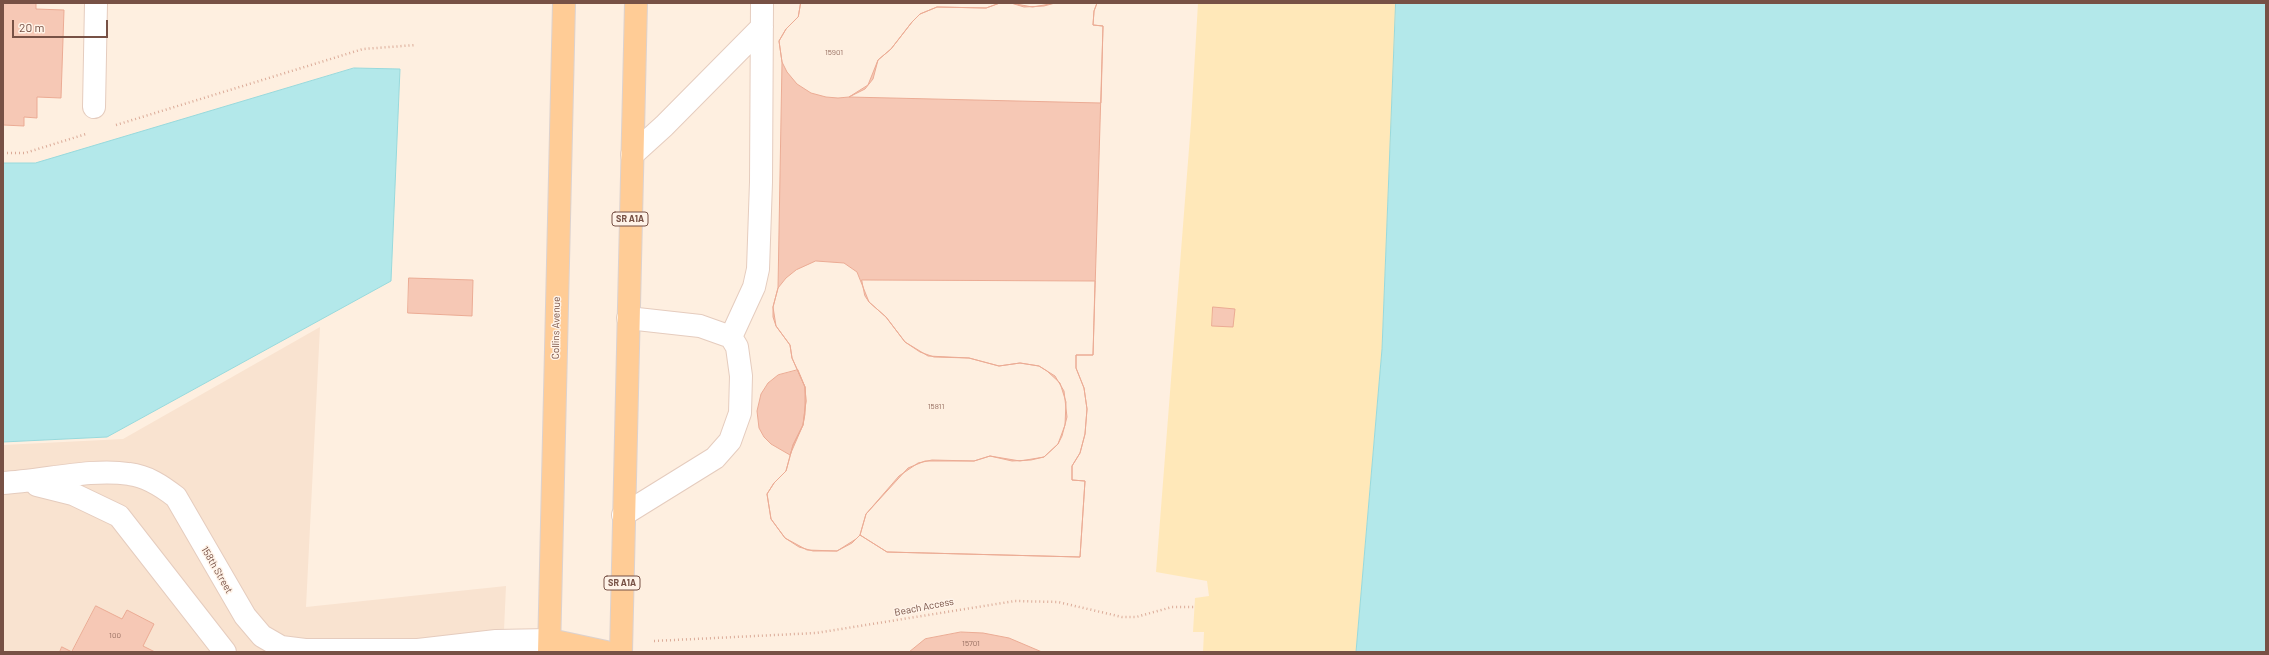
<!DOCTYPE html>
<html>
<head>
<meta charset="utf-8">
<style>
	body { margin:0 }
	#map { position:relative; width:2269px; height:655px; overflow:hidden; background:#feefe0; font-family:Barlow,sans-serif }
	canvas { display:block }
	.frame { position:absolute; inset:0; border:4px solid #775145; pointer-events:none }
	.scale { position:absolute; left:12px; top:20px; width:96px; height:18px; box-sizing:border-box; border:2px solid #775145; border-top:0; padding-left:5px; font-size:12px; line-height:14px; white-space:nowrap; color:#775145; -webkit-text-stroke:3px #fff3e8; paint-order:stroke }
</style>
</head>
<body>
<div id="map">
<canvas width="2269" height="655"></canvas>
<div class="frame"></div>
<div class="scale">20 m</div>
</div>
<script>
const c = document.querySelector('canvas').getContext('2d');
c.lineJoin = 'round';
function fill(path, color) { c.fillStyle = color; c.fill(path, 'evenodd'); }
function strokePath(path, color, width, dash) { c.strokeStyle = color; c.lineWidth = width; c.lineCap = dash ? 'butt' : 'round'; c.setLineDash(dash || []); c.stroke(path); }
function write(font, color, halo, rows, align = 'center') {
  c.font = font + ' Barlow,sans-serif'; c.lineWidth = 3; c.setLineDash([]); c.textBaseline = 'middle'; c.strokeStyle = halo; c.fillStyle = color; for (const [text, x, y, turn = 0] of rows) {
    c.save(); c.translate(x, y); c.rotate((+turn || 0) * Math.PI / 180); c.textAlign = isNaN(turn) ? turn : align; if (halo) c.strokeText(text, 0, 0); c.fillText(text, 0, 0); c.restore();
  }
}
const residential = new Path2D(`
	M320,327L306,607L506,586L503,652H3V445L123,439Z`);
const sand = new Path2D(`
	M1198,3H1396L1382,349L1356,652H1203L1204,632H1193L1195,598L1209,596L1207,581L1156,572L1191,123Z`);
const water = new Path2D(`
	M1396,3H2266V652H1356L1382,349Z
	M354,68L400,69L391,281L107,437L3,442V163H35Z`);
const building = new Path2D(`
	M3,3H36V9L64,10L61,98L37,97V118L24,117V126L3,125Z
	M801,3H1000L986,8L937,7L920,14L912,22L891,49L878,60L873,79L865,89L849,97L838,98L826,97L811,93L797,84L787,72L782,62L779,41L786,29L798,17Z
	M801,3H1097L1094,11L1093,25L1103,26L1093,355H1076V368L1084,388L1087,409L1085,434L1080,453L1072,466V480L1085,481L1080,557L887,552L860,535L852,543L837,551H813L799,547L785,538L771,519L767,494L774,483L786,471L793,445L803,425L806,401L805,387L792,358L790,345L776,326L773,317V307L778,288L782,62L779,41L786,29L798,17Z
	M1000,3H1011L1024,7L1044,6L1055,3H1097L1094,11L1093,25L1103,26L1101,103L849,97L868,85L878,60L891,49L912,22L920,14L937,7L986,8Z
	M1011,3H1055L1033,7Z
	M816,261L844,263L857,272L869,302L886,317L905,342L928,356L969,358L999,366L1020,363L1039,366L1047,371L1060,383L1066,402L1065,425L1058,444L1044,457L1031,460L1012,461L990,456L974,461L932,460L918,463L899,476L866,514L860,535L856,539L837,551L807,550L785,538L771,519L767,494L774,483L786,471L793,445L803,425L806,401L805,387L792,358L790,345L776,326L773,307L778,288L786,278L796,270Z
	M409,278L473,280L472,316L408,313Z
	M862,280L1095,281L1093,355H1076V368L1084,388L1087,409L1085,434L1080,453L1072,466V480L1085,481L1080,557L887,552L860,535L866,514L908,468L925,461H974L990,456L1020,461L1044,457L1058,444L1062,436L1067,417L1064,391L1055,376L1039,366L1020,363L999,366L969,358L934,357L920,352L905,342L886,317L869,302L865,296Z
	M1213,307L1235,309L1233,327L1212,326Z
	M798,370L805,387V414L803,425L790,455L771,444L764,437L759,428L757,411L761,394L768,383L778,375Z
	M96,606L122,619L127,610L154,624L143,646L155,652H72Z
	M961,632L983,633L1009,638L1042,652H909L925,639Z
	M62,647L72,652H60Z`);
const path = new Path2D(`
	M116,125L363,49L416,45
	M3,153H25L86,134
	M654,641L816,633L1015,601L1058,602L1122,617H1136L1172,607H1195`);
const minor = new Path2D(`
	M94,107L96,3
	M632,155L664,126L762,27
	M731,337L754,287L758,269L761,182L762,3
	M3,483C43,481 91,468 129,474C147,476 162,486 176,497L245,616L262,636L281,647L305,650H418L496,641L550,640
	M37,485L73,494L119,516L225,652
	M623,515L715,458L730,441L740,413L741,376L737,347L731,337L700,326L628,318`);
const major = new Path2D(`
	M550,640L606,652
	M549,652L564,3
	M621,652L636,3`);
const numberNames = [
	["15901",834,52],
	["15811",936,406],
	["100",115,635],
	["15701",971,643]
];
const shields = [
	[630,219,36],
	[622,583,36]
];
const shieldNames = [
	["SR A1A",630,219],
	["SR A1A",622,583]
];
const streetNames = [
	["Collins Avenue",556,328,-89],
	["158th Street",217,570,60],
	["Beach Access",924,607,-11]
];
fill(residential, '#f9e3d0');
fill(sand, '#ffe8b9');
fill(water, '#b3e8ea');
strokePath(water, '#98d9dc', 1);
fill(building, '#f6c8b5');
strokePath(building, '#ebab94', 1);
strokePath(minor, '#e5ccbe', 24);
strokePath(major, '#dcd2cf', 24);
strokePath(path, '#dbab98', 2.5, [1, 3]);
strokePath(minor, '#fff', 22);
strokePath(major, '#ffcc96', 22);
write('8px', '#976f61', null, numberNames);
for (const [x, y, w] of shields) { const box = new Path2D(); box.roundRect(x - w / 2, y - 7, w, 14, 3); c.fillStyle = '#fff3e8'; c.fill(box); strokePath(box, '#775145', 1); }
write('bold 9px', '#775145', null, shieldNames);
write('10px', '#775145', '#fff3e8', streetNames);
</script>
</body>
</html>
